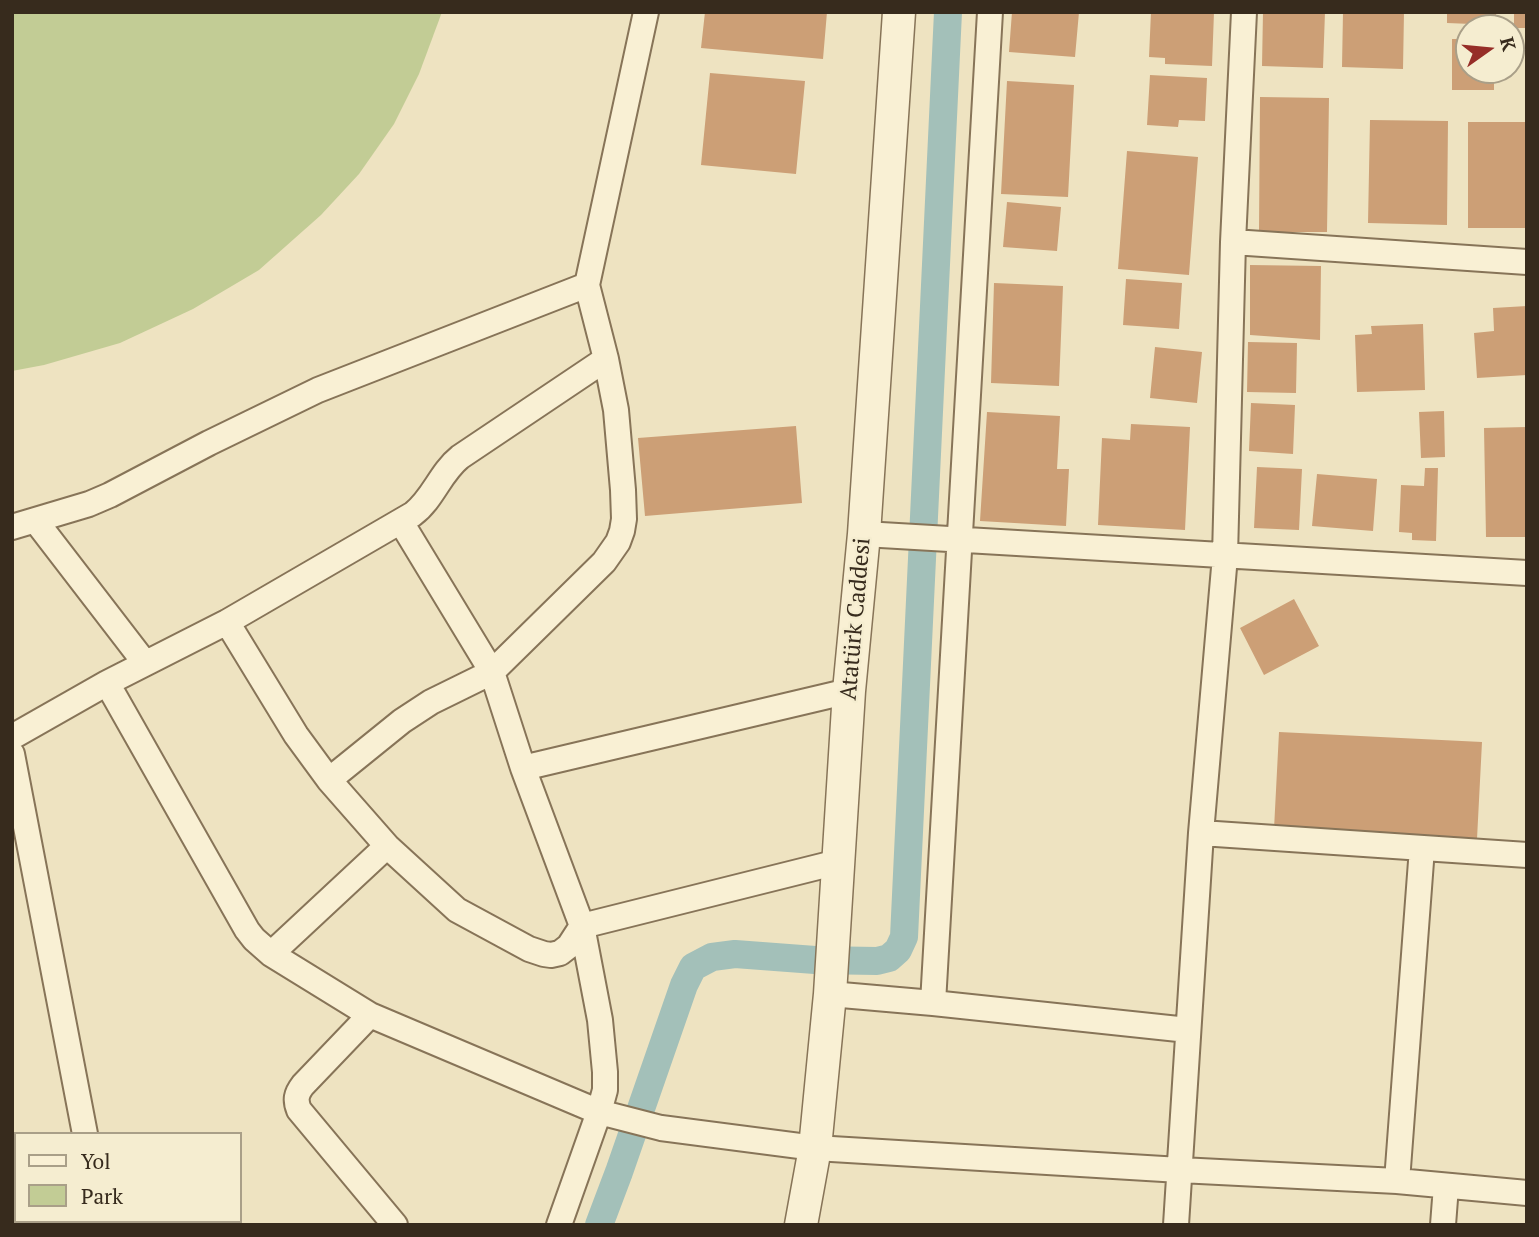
<!DOCTYPE html>
<html>
<head>
<meta charset="utf-8">
<style>
	body { margin:0 }
	#map { position:relative; width:1539px; height:1237px; overflow:hidden; background:#eee3c1; font-family:"PT Serif",serif }
	canvas { display:block }
	.frame { position:absolute; inset:0; border:14px solid #372b1d; pointer-events:none }
	.legend { position:absolute; left:14px; top:1132px; width:228px; height:91px; box-sizing:border-box; background:#f5edd0; border:2px solid #a99f88; margin:0; padding:9px 12px; list-style:none; font-size:21px; color:#372b1d }
	.legend li { display:flex; align-items:center; gap:14px; height:35px }
	.legend b { width:35px; border:2px solid #a99f88 }
	.north { position:absolute; left:1455px; top:14px; width:70px; height:70px; box-sizing:border-box; background:#f5edd0; border:2px solid #a99f88; border-radius:50%; rotate:75deg; font-size:19px; font-weight:700; line-height:28px; text-align:center; color:#372b1d }
	.north::after { content:''; display:block; margin:auto; width:24px; height:32px; background:#962e28; clip-path:polygon(50% 0,100% 100%,50% 72%,0 100%) }
</style>
</head>
<body>
<div id="map">
<canvas width="1539" height="1237"></canvas>
<div class="frame"></div>
<ul class="legend">
<li><b style="height:9px;background:#f9f0d4"></b>Yol</li>
<li><b style="height:19px;background:#c2cc95"></b>Park</li>
</ul>
<div class="north">K</div>
</div>
<script>
const c = document.querySelector('canvas').getContext('2d');
c.lineJoin = 'round';
function fill(path, color) { c.fillStyle = color; c.fill(path, 'evenodd'); }
function strokePath(path, color, width, dash) { c.strokeStyle = color; c.lineWidth = width; c.lineCap = dash ? 'butt' : 'round'; c.setLineDash(dash || []); c.stroke(path); }
function write(font, color, halo, rows, align = 'center') {
  c.font = font + ' "PT Serif",serif'; c.lineWidth = 5; c.setLineDash([]); c.textBaseline = 'middle'; c.strokeStyle = halo; c.fillStyle = color; for (const [text, x, y, turn = 0] of rows) {
    c.save(); c.translate(x, y); c.rotate((+turn || 0) * Math.PI / 180); c.textAlign = isNaN(turn) ? turn : align; if (halo) c.strokeText(text, 0, 0); c.fillText(text, 0, 0); c.restore();
  }
}
const green = new Path2D(`
	M12,12H442L419,74L394,124L359,174L321,215L259,270L193,309L120,343L44,365L12,371Z`);
const canal = new Path2D(`
	M599,1225L619,1172L684,985L693,967L712,957L735,954L815,960L877,961L889,958L898,950L904,937L948,12`);
const building = new Path2D(`
	M705,12H827L823,59L701,48Z
	M1012,12H1079L1075,57L1009,52Z
	M1151,12H1214L1212,66L1165,64V58L1149,57Z
	M1263,12H1325L1323,68L1262,66Z
	M1343,12H1404L1403,69L1342,67Z
	M1447,12H1496V25L1447,23Z
	M1514,12H1527V28H1514Z
	M1452,39H1469V70H1494V90H1452Z
	M710,73L805,81L796,174L701,165Z
	M1150,75L1207,78L1205,121L1179,120L1178,127L1147,125Z
	M1007,81L1074,85L1068,197L1001,194Z
	M1260,97L1329,98L1327,232H1259Z
	M1370,120L1448,121L1447,225L1368,223Z
	M1468,122H1527V228H1468Z
	M1127,151L1198,157L1189,275L1118,269Z
	M1007,202L1061,207L1057,251L1003,247Z
	M1250,265L1321,266L1320,340L1250,335Z
	M1126,279L1182,283L1179,329L1123,325Z
	M994,283L1063,286L1059,386L991,383Z
	M1527,306V375L1477,378L1474,333L1494,331L1493,308Z
	M1423,324L1425,390L1357,392L1355,335L1372,334L1371,326Z
	M1248,342L1297,343L1296,393L1247,392Z
	M1155,347L1202,352L1197,403L1150,398Z
	M1251,403L1295,405L1293,454L1249,451Z
	M1444,411L1445,457L1421,458L1419,412Z
	M987,412L1060,416L1057,469H1069L1066,526L980,521Z
	M1131,424L1190,427L1185,530L1098,525L1102,438L1130,440Z
	M796,426L802,503L645,516L638,438Z
	M1527,427V537H1486L1484,428Z
	M1257,467L1302,469L1299,530L1254,528Z
	M1425,468H1438L1436,541L1412,540V533L1399,532L1401,485L1424,486Z
	M1317,474L1377,479L1373,531L1312,526Z
	M1294,599L1319,646L1264,675L1240,628Z
	M1279,732L1482,742L1477,839L1274,829Z`);
const minor = new Path2D(`
	M1233,242L1527,262
	M35,520L145,663
	M401,522L492,672L523,768L582,926L600,1020L605,1072V1090L599,1112L559,1225
	M12,527L89,504L110,495L209,443L318,390L587,285
	M864,534L1527,573
	M227,622L296,735L329,780L387,846L457,910L529,949L544,954L551,955L560,953L569,946L582,926L838,862
	M107,683L247,930L254,939L271,954L370,1015L599,1112L661,1128L815,1148L1180,1170L1397,1181L1527,1193
	M12,737L107,683L227,622L413,514C433,499 440,473 460,457L606,359
	M12,754L85,1134
	M523,768L849,691
	M329,780L402,721L431,702L492,672L604,562L618,542L622,531L624,519L623,490L616,410L606,359L587,285L646,12
	M1201,833L1527,855
	M271,954L387,846
	M830,994L933,1003L1188,1030
	M933,1003L990,12
	M370,1015L303,1085C296,1094 295,1100 299,1110L395,1225
	M1397,1181L1422,848
	M102,1221L103,1225
	M1176,1225L1201,833L1225,556L1233,242L1244,12
	M1443,1225L1446,1186`);
const tertiary = new Path2D(`
	M801,1225L815,1148L830,994L849,691L864,534L899,12`);
const secondary = new Path2D(`
	M12,1189L16,1192
	M51,1221L56,1225`);
const streetNames = [
	["Atatürk Caddesi",856,619,-85]
];
fill(green, '#c2cc95');
strokePath(canal, '#a3c0b9', 28);
fill(building, '#cc9f76');
strokePath(minor, '#877458', 28);
strokePath(tertiary, '#877458', 35);
strokePath(secondary, '#69553c', 38);
strokePath(minor, '#f9f0d4', 24);
strokePath(tertiary, '#f9f0d4', 32);
strokePath(secondary, '#f9f0d4', 35);
write('23px', '#372b1d', '#f5edd0', streetNames);
</script>
</body>
</html>
